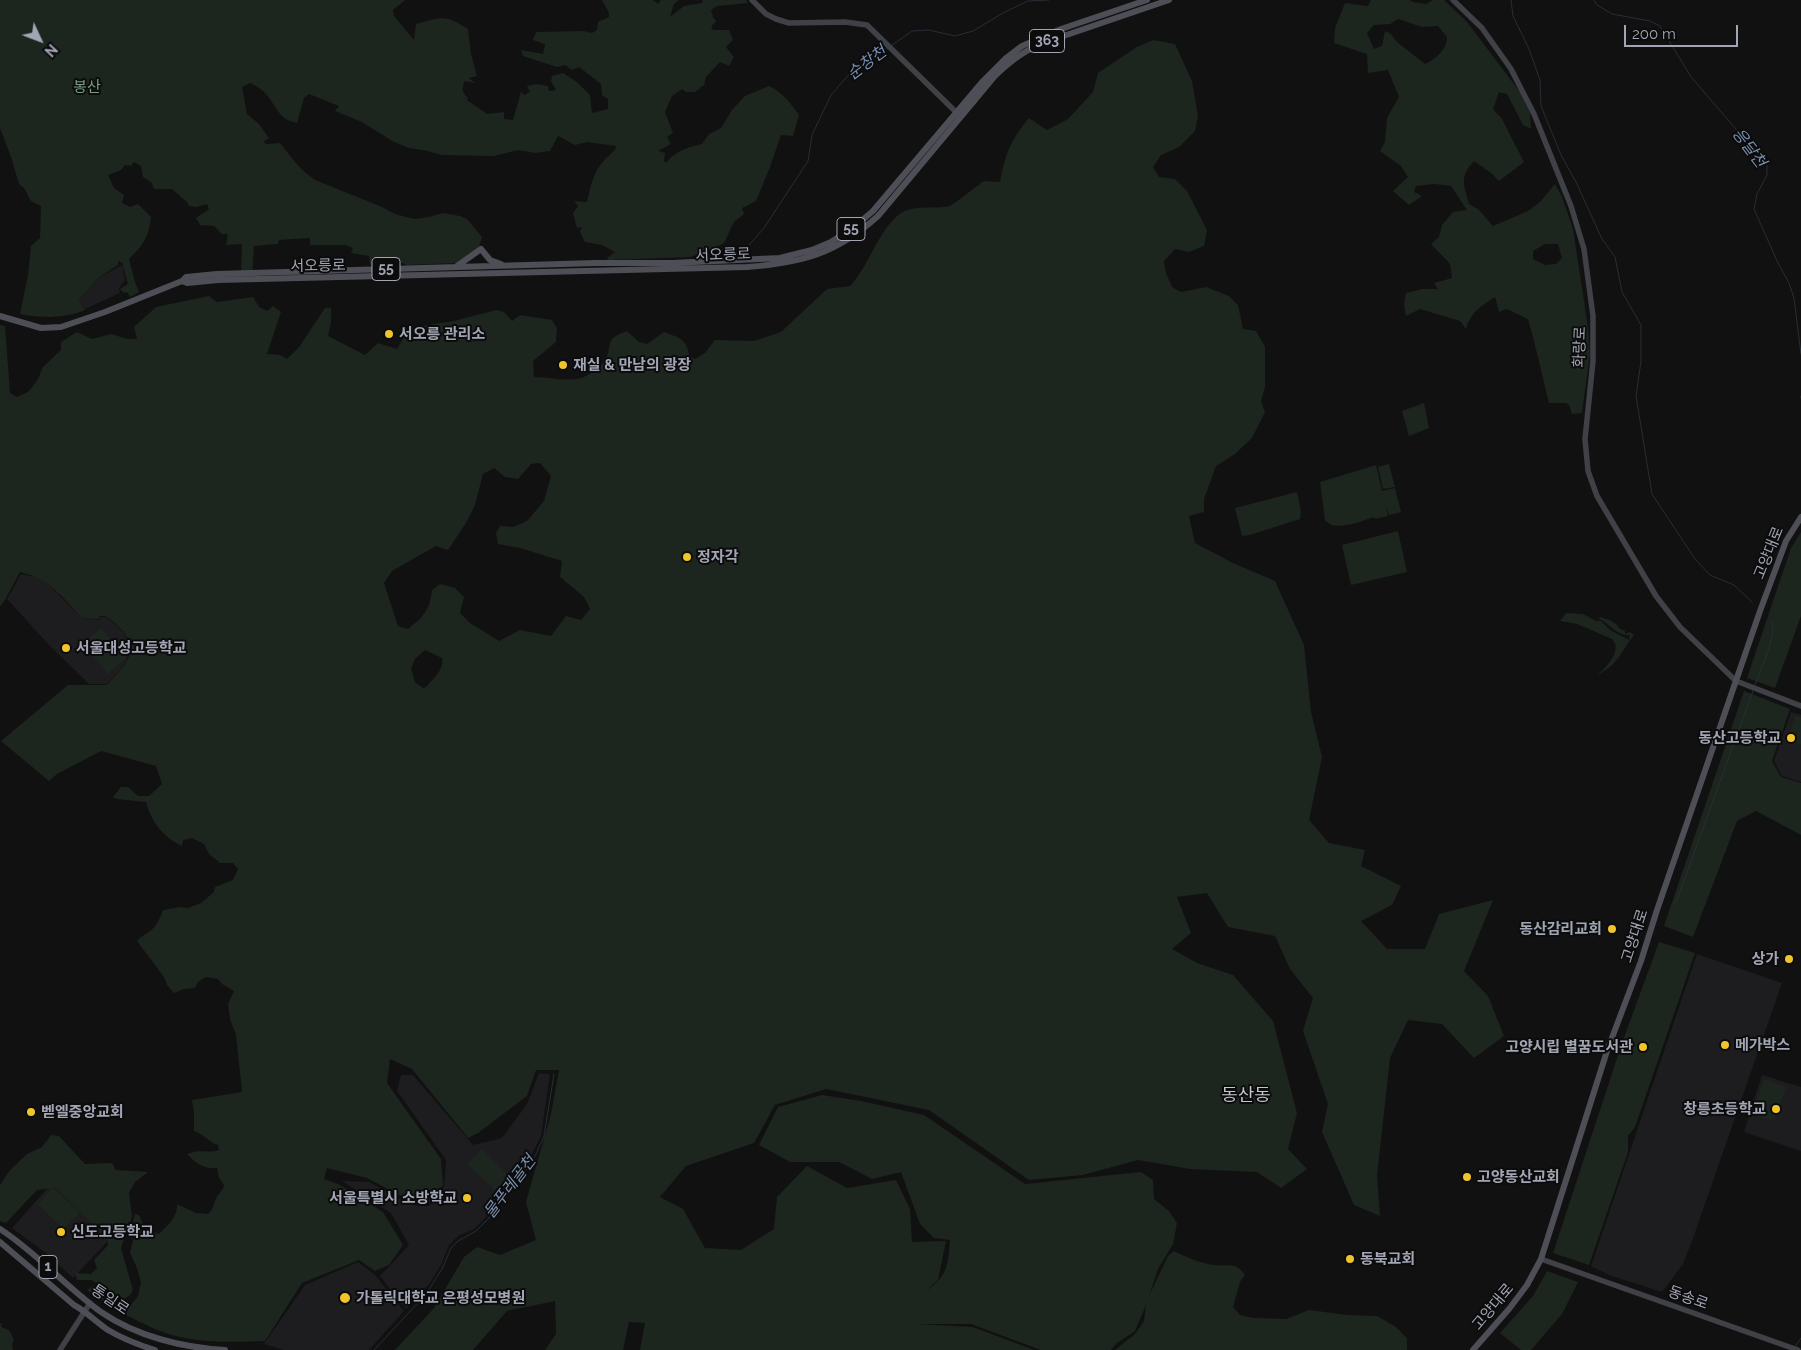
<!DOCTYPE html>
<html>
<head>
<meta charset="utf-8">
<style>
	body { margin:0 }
	#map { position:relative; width:1801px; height:1350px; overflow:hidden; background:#111112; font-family:Raleway,sans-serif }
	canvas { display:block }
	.north { position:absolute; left:15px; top:15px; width:50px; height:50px; -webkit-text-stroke:4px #0c0c0d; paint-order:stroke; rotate:133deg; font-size:14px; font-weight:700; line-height:20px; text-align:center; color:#a2a5b3 }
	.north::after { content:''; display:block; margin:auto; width:18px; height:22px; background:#a2a5b3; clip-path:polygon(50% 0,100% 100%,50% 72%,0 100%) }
	.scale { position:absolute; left:1624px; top:25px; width:114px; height:22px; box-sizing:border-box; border:2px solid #a2a5b3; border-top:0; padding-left:6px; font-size:15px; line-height:18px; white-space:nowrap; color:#a2a5b3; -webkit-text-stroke:4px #0c0c0d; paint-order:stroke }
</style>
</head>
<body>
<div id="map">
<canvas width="1801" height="1350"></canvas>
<div class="north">N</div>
<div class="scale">200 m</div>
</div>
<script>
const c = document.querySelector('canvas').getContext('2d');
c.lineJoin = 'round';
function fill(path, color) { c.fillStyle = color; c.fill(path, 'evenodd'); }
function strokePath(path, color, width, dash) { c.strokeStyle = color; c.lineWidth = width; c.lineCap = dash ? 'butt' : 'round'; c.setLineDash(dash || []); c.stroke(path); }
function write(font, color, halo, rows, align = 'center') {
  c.font = font + ' Raleway,"Noto Sans KR",sans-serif'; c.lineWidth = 4; c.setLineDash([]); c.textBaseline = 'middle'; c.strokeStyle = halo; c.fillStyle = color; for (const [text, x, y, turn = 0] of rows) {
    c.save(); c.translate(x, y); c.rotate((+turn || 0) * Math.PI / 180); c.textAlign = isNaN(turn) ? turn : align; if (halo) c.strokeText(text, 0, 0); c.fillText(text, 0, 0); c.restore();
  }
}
const built = new Path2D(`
	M122,265L125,280L119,288L120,293L85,309L79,300L98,278Z
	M21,574L36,577L47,583L82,618L99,620L100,617H105L114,623L123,632L129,644L128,656L124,666L107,684H89L50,646L7,599Z
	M1791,712L1801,715V782L1782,776L1774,761Z
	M1697,954L1782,983L1691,1244L1683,1264L1662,1292L1609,1275L1591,1266Z
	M539,1073L550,1074L541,1136L526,1166L514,1174L503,1190L489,1214L474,1229L458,1236L449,1245L441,1265L430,1283L406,1309L380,1276L409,1245L391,1213L342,1181L369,1182L411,1205L429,1206L444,1187L446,1160L397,1091L401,1075H413L473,1145L502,1138L527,1104Z
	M1762,1075L1801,1087V1151L1744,1132Z
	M52,1183L109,1235V1240L73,1278L47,1254L12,1228Z
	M358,1262L375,1275L404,1311L369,1350H284L264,1344L305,1285Z`);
const green = new Path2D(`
	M0,0H405L393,10L394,16L414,40L416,24C441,17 445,14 468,29L471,54L477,76L469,78L475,83L465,81C461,89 462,92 468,98L467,100L487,114L504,112V119L513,120L521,92L524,95L530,92L527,86L536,84L548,86L549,91L556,90L551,81L552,76L563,73L577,82L590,95L592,113L608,109V99L602,95L601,84L579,67L572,70L565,65L557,67L523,56L521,50L543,54L545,44L533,40L536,32L584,31L592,33L597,30L598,22L609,17V13L602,0H653L658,4L661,0H679L674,4L670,17L684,6L702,3L703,0H746L748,3L717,6L711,10L713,17L716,21L711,27L713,30H729L733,40L726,47L734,57L729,66L720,62L706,77L704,85L695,92H686L682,89L672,96L665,112L673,133L667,137L671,144L658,151L665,153L664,161L666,163C675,151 688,147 702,144L709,134L721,128L732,110L745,96L769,86C783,92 790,103 799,115L793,136L781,135L770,167L756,201L742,208L744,214L734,222L724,243L706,252L690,257L608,260L607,258L615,252L602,245L585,242L580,232L582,227L577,228L573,213L578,206L574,201L587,202C593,177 594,168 615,150L616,146L587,142L575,145L558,136L550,151L535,153L518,150L494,156L441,155L428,151L409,148L394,142L362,122L335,111L339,106L309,94L304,98L297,123C276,119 277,104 263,91C260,88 254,85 250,83L242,87L247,114L259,124L269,138L263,142L267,144L280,143C291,157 300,170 315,180L382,207L395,214L414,219L429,217L443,213L460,216L467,219L482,237L478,250L466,256L465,260L458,263L407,265L400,262L396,265H370L369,256L351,253L353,248L345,245H310V238L279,240L278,244L254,246L252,275L241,276L242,244L226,245L228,234H222L214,226L200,225L196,218L209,209L207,204L196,207L189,206L187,202L172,189H154L152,183L143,177L141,166L134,162L131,166L125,165L121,170L108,175L114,188L124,195L122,203L130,207L138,204L151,217C148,239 144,244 129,259L135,282L139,292L130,297L127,292L124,293L120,289L128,284L122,263L118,261V265L98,278L79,300L85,310C64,319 42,318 20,314L28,275L31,246L40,238L41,206L31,201L24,188L19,184L11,157L0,128Z
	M1371,0H1410L1413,2L1426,4L1433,0H1444L1467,22L1520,92L1530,113L1531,129L1523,125L1507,94L1499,92L1493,109L1502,119L1524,162L1499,181L1491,173L1474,161C1459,177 1464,185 1469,204L1478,209L1493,226L1528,211L1540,202L1555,184L1562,197L1573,229L1588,327L1590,354L1582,413L1572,414L1569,405L1566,403H1549C1542,375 1536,347 1528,319L1507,309L1499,312L1495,297C1481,306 1471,312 1466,329L1460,321L1420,309L1406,316L1404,304L1406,293L1422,289H1438L1434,283L1452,278L1450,264L1431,244L1439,237L1442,225L1453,212L1467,210L1451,186L1434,184L1416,186L1414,192L1422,196L1409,205L1393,191L1408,177L1401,166L1380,151L1385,142L1387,118L1399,97L1388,70L1368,73L1367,54L1334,43L1335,28L1345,3L1368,6ZM1398,19L1422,27L1438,26L1447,37C1447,49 1436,59 1425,64L1397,42L1391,34L1385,31L1382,46L1374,49L1367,33L1374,25L1390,24ZM1545,244H1558L1562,258L1556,264L1545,265L1533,259V251Z
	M1153,40L1175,44L1192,81L1198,116L1195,131L1179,147L1161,155L1153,167L1159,177L1175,179L1187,191L1207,230L1204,246L1189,252L1175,249L1164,261L1166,273L1172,287L1181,292L1206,287L1229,296L1238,305L1243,329L1256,331L1265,347V387L1261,401L1265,412L1252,438L1235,454L1216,466L1204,499V512L1189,516L1195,543L1233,563L1275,581L1304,645L1311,712L1322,757L1309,820L1329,843L1365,850L1361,866L1401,886L1392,905L1361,921L1387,949H1425L1439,914L1493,900L1464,971L1488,996L1504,1036L1474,1058L1442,1024L1408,1020L1390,1058L1377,1176L1380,1216L1354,1205L1322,1132L1328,1104L1303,1031L1313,998L1290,969L1275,936L1228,927L1207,893L1177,897L1191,933L1172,949L1197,963L1233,975L1273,1021L1297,1113L1288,1149L1307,1169L1281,1188L1257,1172L1190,1169L1138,1160L1083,1175L1029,1180L929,1110L826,1089L775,1105L754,1143L686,1166L660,1197L683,1209L705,1248L741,1250L774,1229L777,1197L807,1166L847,1188L896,1180L910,1209L912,1242L946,1241L938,1280L925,1292C947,1276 948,1267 950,1240L934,1238L920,1224L901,1172L872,1179L839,1162H790L759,1145L778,1107L822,1095L861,1101L924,1115L1025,1184L1141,1172L1153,1180L1154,1199L1169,1211L1177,1223L1173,1244L1158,1269L1149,1296L1168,1256L1174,1251C1186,1257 1200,1263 1213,1265C1227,1267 1235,1261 1245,1275L1240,1282L1233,1307L1240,1315L1254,1318L1286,1319L1309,1310L1347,1315L1377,1316L1396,1327L1407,1338V1350H1115L1135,1334L1144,1321L1146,1305L1135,1331L1117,1343L1111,1350H1041L971,1324H917L973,1327L1034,1350H640L645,1323L629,1322L623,1350H545L556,1334L555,1301L507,1311L473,1350H395L434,1308L464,1257L477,1247L500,1255L536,1240L526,1202L551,1114L559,1070H536L527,1096L478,1133L468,1138L412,1069L390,1059L387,1083L441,1159L443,1185L429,1203H414L367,1178L327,1168L324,1179L338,1184L383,1212L403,1245L389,1265L375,1271L359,1260L302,1283L265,1341C240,1342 204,1343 180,1337C161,1333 144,1324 126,1315C113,1307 99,1300 87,1290L93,1286L118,1305H131L138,1296L141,1283L137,1268L130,1253L134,1237L133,1221L135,1214L139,1215C144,1227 147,1231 159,1234C167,1226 178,1217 177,1204L196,1213L208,1214C215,1208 213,1202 218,1195C221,1191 223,1190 224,1185L219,1178L217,1168C204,1169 196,1164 187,1154C201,1148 206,1154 219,1150L218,1145C208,1142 204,1134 194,1131V1114L192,1100L242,1092L236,1035L230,1019L228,1004L234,991L222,984L218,979L206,977L198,982L195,988L184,989L174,993L167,985L164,977L137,941C141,936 145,935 150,931C157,926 160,918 163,910L180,907L188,908L201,903L214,892L215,887L233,880L238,869L233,863H220L209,854L204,844L192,838L183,840L182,846C163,837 151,822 146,802L117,799L113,797L121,787H128L138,796H149L162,784L156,766L101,751L57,774L49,781L1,741L68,685H107L124,666L129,656L130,643L123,631L114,622L105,616H100L98,619L82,618C61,596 50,579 20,572L5,600L0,607V325L5,326L10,393L17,397L28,392L37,381L43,367L61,350V342L77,332L92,339L111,334L127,339H137L134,327L156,307L209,296L217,302L253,297L259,307L267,311L273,306L281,312L267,354L280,355L287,359L299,347L325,308H331V323L328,336L365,355L378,343L397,349L409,328L454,321L496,310L504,312L512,321L520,315L552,320L557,328L556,342L533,361L534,377C550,377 565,382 581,378C588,376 602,366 606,359C613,343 604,339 627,331L639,342L647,344L664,332C679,338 687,338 689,356L695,359L705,353L715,340L754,341L781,332L827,289L850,286C869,266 876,235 897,216C912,203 933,210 950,206C953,205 978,185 984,181L1000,182C1005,155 1011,139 1029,118L1047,130L1068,119L1093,92L1098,73L1137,47ZM540,463L551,476L544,501L527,521L513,527L500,526L496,533L498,544L520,548L562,561L560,577L584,597L590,609L581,620L566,616L551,636L520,630L499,641L470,623L460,613L464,597L455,588L440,584L432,590C430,610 423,617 408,629L398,626L384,583L392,571L436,546L448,550L466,523L475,505L483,474L494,468L505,477L518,479L531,464ZM425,650L442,658C444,670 434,678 426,687L423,688L415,682L411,669L415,659Z
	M1424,403L1429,428L1409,436L1402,411Z
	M1389,464L1395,487L1383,489L1378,467Z
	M1376,465L1382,491L1395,488L1401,512L1389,515L1386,506L1388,516L1375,519L1374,517C1361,521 1335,533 1325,520L1320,482Z
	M1297,492L1301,511L1300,519L1250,535L1242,536L1235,508Z
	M1398,531L1407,572L1351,585L1342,545Z
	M1801,532V616L1775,688L1747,678L1791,548Z
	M1566,613L1583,614L1596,621H1601L1610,630L1629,640L1630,635C1618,637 1609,623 1599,619L1600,617L1610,620L1616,624L1620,629L1625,631V634L1630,632L1634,635C1620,653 1619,664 1597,675C1606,668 1623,650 1612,639L1577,624L1560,621Z
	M101,628L126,658L108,674L83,644Z
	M1744,691L1790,709L1772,761L1781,777L1801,783V835L1756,811L1737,821L1693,937L1664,926Z
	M1796,716L1801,718V744L1787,739Z
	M1659,942L1695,953L1635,1127L1628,1136V1152L1589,1265L1553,1253L1622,1043Z
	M1764,1079L1786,1087L1774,1121L1752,1115Z
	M51,1135L59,1136L85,1164L112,1163L116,1170L148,1172L135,1182L129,1193L132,1217L121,1248L133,1290L130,1295L124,1299L91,1280H77L75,1273L91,1274L97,1268L94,1260L108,1245L107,1238L55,1187L53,1188L80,1212L64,1229L38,1205L52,1188L37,1190L6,1223L0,1221V1185L10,1170L27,1154L42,1147Z
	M482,1149L509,1176L495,1190L467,1164Z
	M1547,1271L1578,1282L1562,1314L1531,1350H1521L1500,1333L1533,1296Z
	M0,1323L2,1324L1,1327L9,1330L14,1340L12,1344L13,1350H0Z`);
const stream = new Path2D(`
	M1511,0L1513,16L1529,49L1540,80L1541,106L1561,155L1576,182L1602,239L1615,257L1622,292L1641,325V361L1636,396L1652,494L1695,559L1710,575L1734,585L1752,602
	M1594,0L1597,5L1612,14L1650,21L1660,26L1691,77L1767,165V175L1757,194L1754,209L1778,263L1789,283L1794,298L1801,354
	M891,46L912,31L929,30L955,36L973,31L1003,13L1028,1L1049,0
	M743,252L764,228L808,161L812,135L831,95L852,71L887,48
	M1801,396V398
	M1755,685C1760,670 1777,636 1772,622
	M1674,903L1677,900L1753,691
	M1795,1347L1801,1338
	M374,1350L427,1293L443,1267L451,1248L458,1241L476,1231L489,1218L506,1191L515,1180L526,1170L536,1154L544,1136L554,1074`);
const secondary = new Path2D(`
	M752,0L766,14L776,19L789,23L845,22L867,25L958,114
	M1453,0L1482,28L1511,69L1534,114L1571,206L1584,249L1593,316V361L1585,439L1588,471L1597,496L1656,596L1680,627L1736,681L1801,706
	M1541,1259L1798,1350
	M60,1350L90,1303`);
const primary = new Path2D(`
	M457,266L481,249L490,260L501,264
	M182,281L187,283L218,280L747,267C802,263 836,254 878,216L994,77C1009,62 1026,49 1046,42L1169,0
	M0,316L41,328L61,327L105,312L182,281L186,277L217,274L596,263H672L780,258L812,250L831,242L854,227L873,211L983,81L1005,59L1022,46L1061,29L1147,0
	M0,1229C37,1253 66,1287 101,1312C136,1336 183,1348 225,1350
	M0,1242L74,1305C87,1312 96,1322 108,1330C123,1339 139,1345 155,1350
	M1473,1350L1509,1309L1527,1285L1541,1259L1607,1051L1641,961L1657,910L1760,611L1786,541L1801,517`);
const markers = [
	[389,334,5,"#f0c52b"],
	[563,365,5,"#f0c52b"],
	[687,557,5,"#f0c52b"],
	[66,648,5,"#f0c52b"],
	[1791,738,5,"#f0c52b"],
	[1612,929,5,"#f0c52b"],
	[1789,959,5,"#f0c52b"],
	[1725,1045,5,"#f0c52b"],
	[1643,1047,5,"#f0c52b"],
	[1776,1109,5,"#f0c52b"],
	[31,1112,5,"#f0c52b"],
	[1467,1177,5,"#f0c52b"],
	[467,1198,5,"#f0c52b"],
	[61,1232,5,"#f0c52b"],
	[1350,1259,5,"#f0c52b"],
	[345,1298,6,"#f0c52b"]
];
const shields = [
	[1047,41,35],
	[851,229,28],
	[386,269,28],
	[48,1267,18]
];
const shieldNames = [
	["363",1047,41],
	["55",851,229],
	["55",386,269],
	["1",48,1267]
];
const parkNames = [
	["봉산",87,87]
];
const streetNames = [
	["서오릉로",723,255,-2],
	["서오릉로",318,266,-1],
	["화랑로",1580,347,-88],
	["고양대로",1769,553,-68],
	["고양대로",1635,936,-72],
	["동송로",1688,1298,20],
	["통일로",110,1300,34],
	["고양대로",1493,1307,-50]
];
const poiNames = [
	["서오릉 관리소",399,334],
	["재실 & 만남의 광장",573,365],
	["정자각",697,557],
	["서울대성고등학교",76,648],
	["동산고등학교",1781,738,"right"],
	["동산감리교회",1602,929,"right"],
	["상가",1779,959,"right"],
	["메가박스",1735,1045],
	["고양시립 별꿈도서관",1633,1047,"right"],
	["창릉초등학교",1766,1109,"right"],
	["벧엘중앙교회",41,1112],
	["고양동산교회",1477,1177],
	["서울특별시 소방학교",457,1198,"right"],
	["신도고등학교",71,1232],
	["동북교회",1360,1259],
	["가톨릭대학교 은평성모병원",356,1298]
];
const waterNames = [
	["순창천",867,63,-37],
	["응달천",1749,148,53],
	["물푸레골천",510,1187,-53]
];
const quarterNames = [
	["동산동",1246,1096]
];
fill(built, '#1d1d1f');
fill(green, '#1d251f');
strokePath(stream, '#282e36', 1);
strokePath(secondary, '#404147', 5.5);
strokePath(primary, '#4e4f56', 6);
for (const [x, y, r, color] of markers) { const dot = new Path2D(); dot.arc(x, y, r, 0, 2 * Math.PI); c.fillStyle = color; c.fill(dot); strokePath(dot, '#0c0c0d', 2); }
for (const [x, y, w] of shields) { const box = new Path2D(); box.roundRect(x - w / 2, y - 11.5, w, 23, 4); c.fillStyle = '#0c0c0d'; c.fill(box); strokePath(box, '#a2a5b3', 1); }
write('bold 14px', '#a2a5b3', null, shieldNames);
write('15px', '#799e80', '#0c0c0d', parkNames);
write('15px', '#a2a5b3', '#0c0c0d', streetNames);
write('bold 15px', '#a2a5b3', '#0c0c0d', poiNames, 'left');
write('italic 16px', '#798faf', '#0c0c0d', waterNames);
write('18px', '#c3c5cf', '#0c0c0d', quarterNames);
</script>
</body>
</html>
